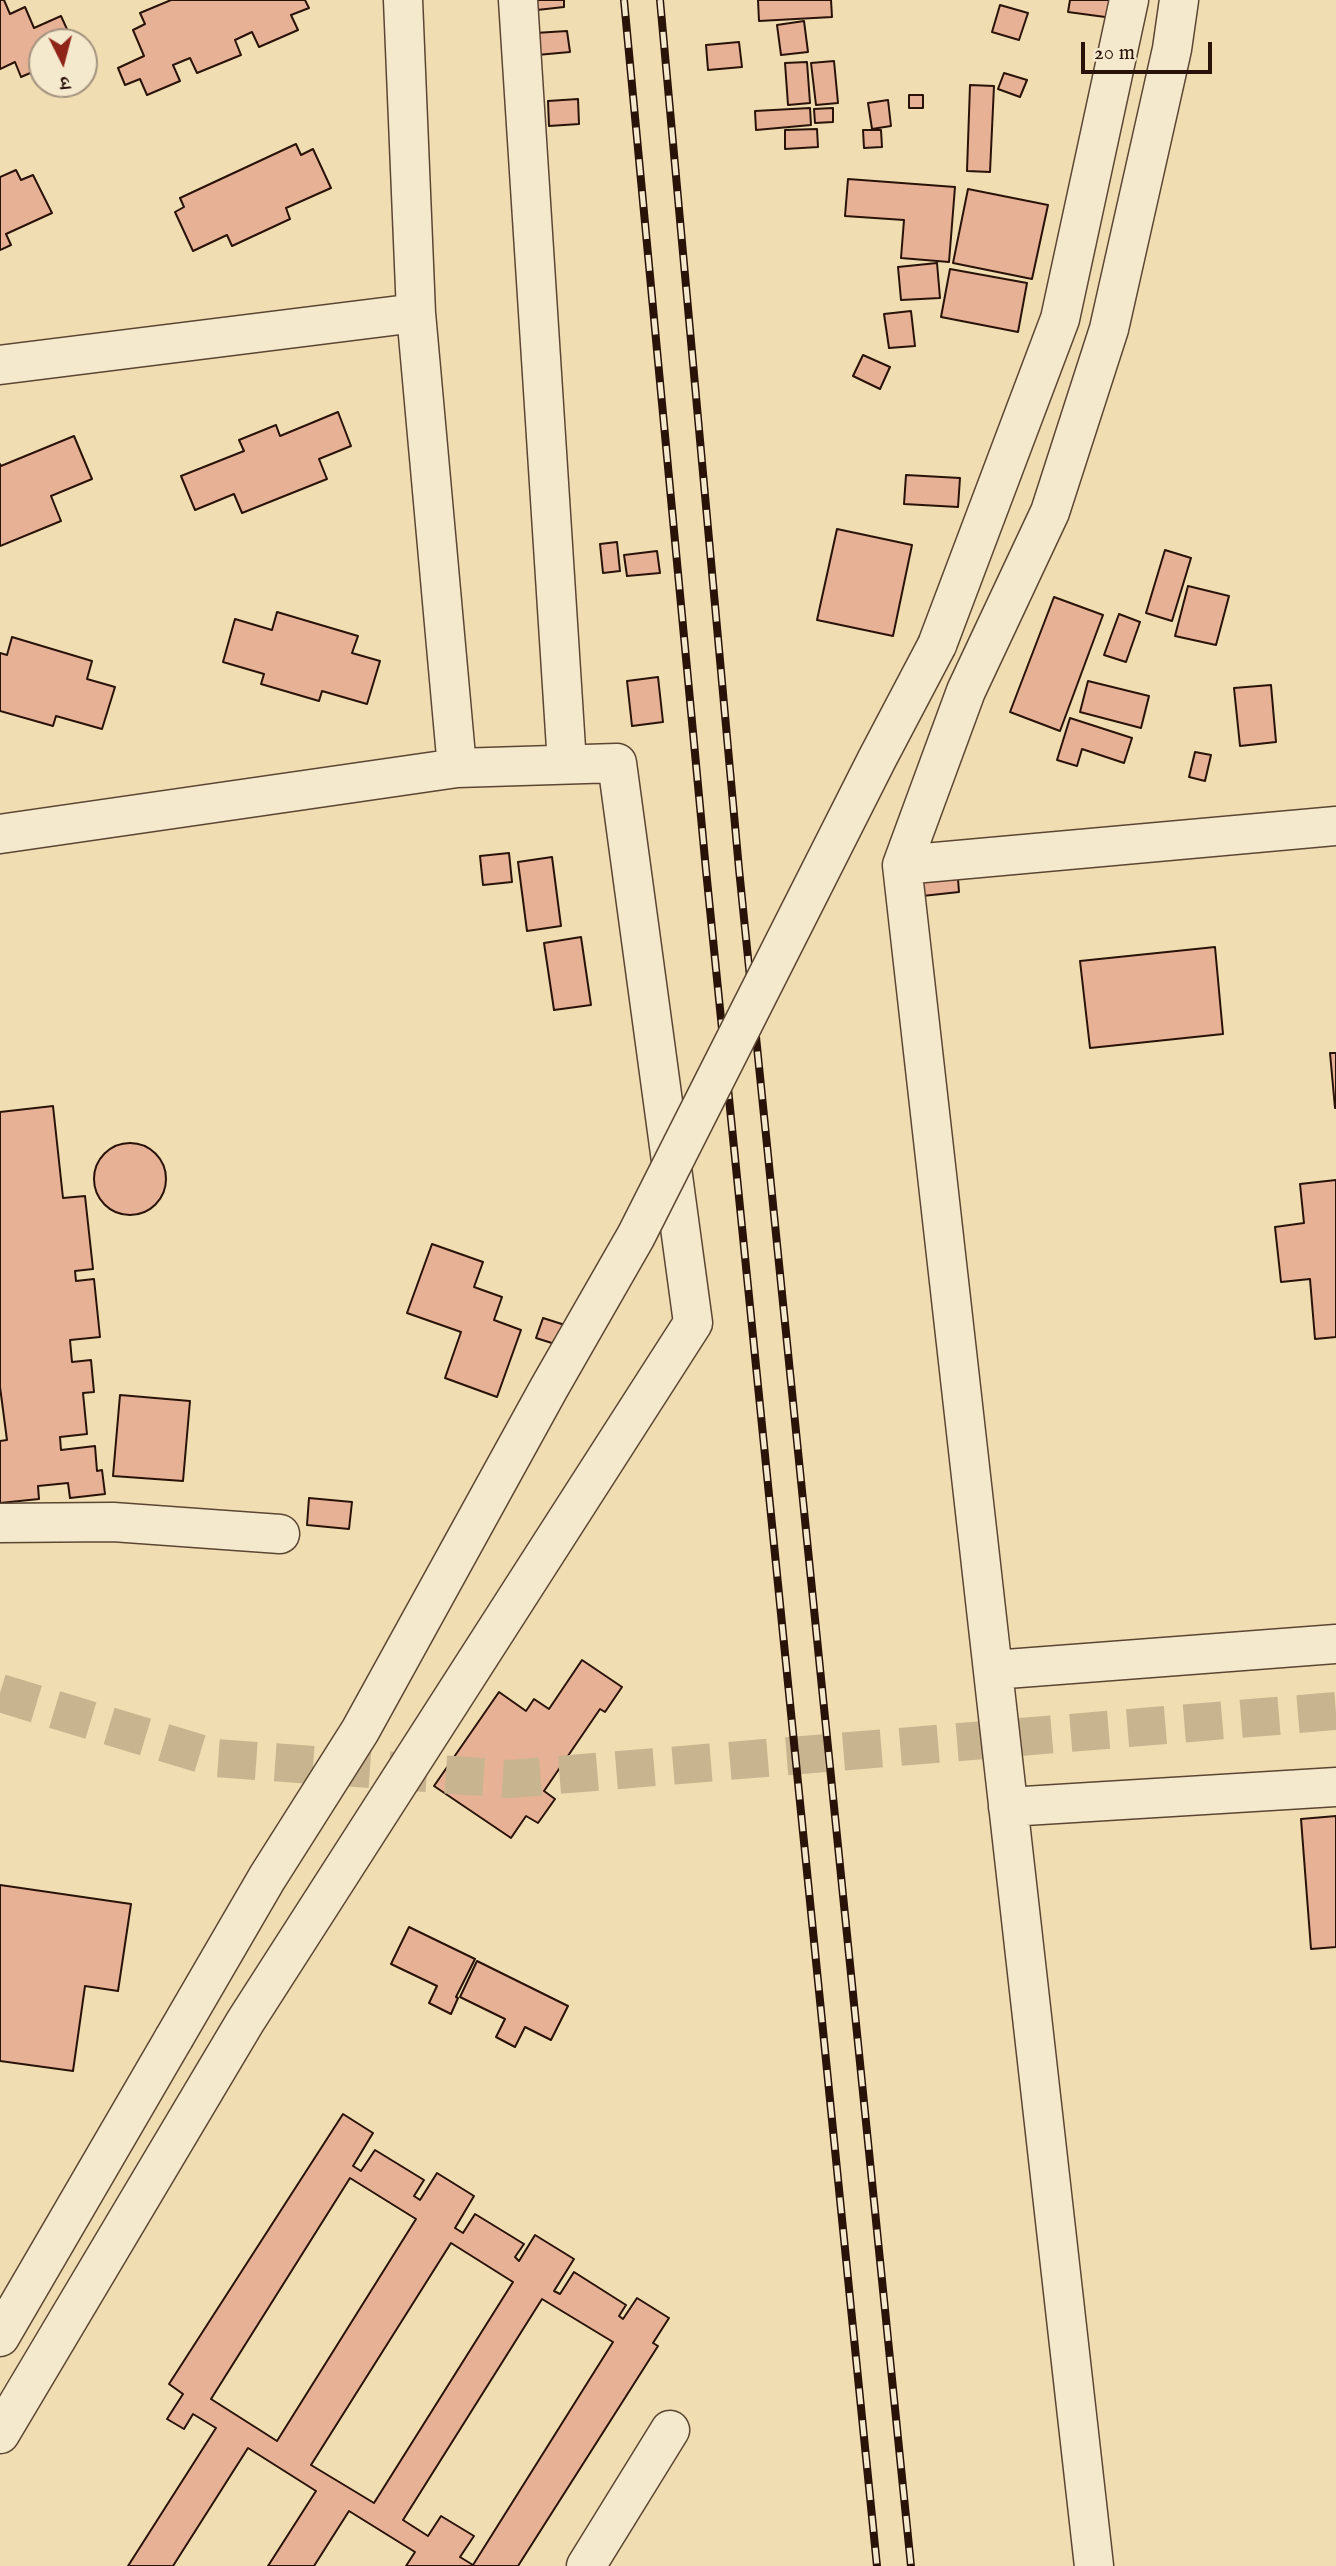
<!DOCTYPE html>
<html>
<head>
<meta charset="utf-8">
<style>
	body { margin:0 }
	#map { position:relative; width:1336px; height:2566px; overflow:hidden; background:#f0ddb2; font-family:"IM FELL English","Noto Serif Devanagari",serif }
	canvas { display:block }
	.north { position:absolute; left:28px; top:28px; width:70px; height:70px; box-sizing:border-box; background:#f5e9cd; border:2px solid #a3937f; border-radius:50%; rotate:174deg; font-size:19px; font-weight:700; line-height:28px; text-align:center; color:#291309 }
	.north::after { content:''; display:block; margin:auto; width:24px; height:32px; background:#8f2418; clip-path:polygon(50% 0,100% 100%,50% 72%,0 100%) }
	.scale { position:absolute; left:1081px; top:42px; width:131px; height:32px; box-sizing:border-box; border:4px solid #291309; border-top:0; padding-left:9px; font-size:21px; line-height:24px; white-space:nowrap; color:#291309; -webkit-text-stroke:5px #f5e9cd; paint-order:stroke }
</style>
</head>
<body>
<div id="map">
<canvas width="1336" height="2566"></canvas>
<div class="north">उ</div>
<div class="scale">20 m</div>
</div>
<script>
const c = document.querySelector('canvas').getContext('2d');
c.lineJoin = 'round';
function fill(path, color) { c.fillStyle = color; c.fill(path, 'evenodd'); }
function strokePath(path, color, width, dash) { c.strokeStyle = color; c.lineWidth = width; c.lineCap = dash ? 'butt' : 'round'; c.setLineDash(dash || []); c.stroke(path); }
const building = new Path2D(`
	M0,0H4L10,14L25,7L34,28L61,16L71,38L61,42H42V68L21,77L15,62L0,69Z
	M171,0H305L309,8L291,15L298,30L259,47L252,32L235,40L241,55L197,73L190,58L173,65L180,81L147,95L140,79L125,85L118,68L144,56L133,30L145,24L140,13Z
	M536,0H564V7L537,10Z
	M758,0H831L832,17L759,21Z
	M1070,0H1123L1120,19L1068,12Z
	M1000,5L1028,13L1019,40L992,32Z
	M804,21L808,52L781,55L777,25Z
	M567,31L570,52L537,55L535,33Z
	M739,42L742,67L708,70L706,45Z
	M834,61L838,103L816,105L811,63Z
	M807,62L810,103L788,105L785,63Z
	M1004,73L1027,80L1020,97L998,89Z
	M970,85L994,86L990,172L967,171Z
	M909,95H923V108H909Z
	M578,99L579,124L549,126L548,101Z
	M888,100L891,126L872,129L868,103Z
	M810,108L811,125L756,130L755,111Z
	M833,108V122L815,123L814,109Z
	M817,129L818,147L785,149V130Z
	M863,130H881L882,147L864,148Z
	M296,144L301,155L313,149L331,188L286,208L290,219L232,246L227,235L193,251L175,212L184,207L180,198Z
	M16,170L21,180L33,175L52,213L6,234L11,245L0,250V177Z
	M848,179L955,187L949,262L901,258L904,220L845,216Z
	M968,189L1048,205L1032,279L953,263Z
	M937,263L940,298L901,300L898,267Z
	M950,269L1027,283L1018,332L941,317Z
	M911,311L915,346L889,348L884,314Z
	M863,355L890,367L880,389L853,376Z
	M338,412L351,446L319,459L327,479L242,513L234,494L195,510L181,476L244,451L239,440L276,425L280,436Z
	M74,436L92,479L51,496L61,521L0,546V464L1,466Z
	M906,475L960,478L958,507L904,504Z
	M837,529L912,545L893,636L817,620Z
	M617,542L620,571L603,573L600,544Z
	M1165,550L1191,558L1172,621L1146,613Z
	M657,551L660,573L627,576L624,555Z
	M1188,586L1229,596L1216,645L1175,636Z
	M1054,597L1103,615L1060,731L1010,712Z
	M277,612L358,636L352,653L380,661L367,704L322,691L319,701L261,684L264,674L223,662L235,619L272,630Z
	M1119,614L1140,622L1126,662L1104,655Z
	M12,637L92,661L87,679L115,687L102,729L56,716L53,726L0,711V653L7,655Z
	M658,677L663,722L632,726L627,681Z
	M1088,681L1149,696L1141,728L1080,712Z
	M1271,685L1276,742L1240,746L1234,688Z
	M1070,718L1132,738L1124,763L1082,749L1077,766L1057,760Z
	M1195,752L1211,755L1205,781L1189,777Z
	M509,853L512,882L483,885L480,856Z
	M552,857L561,926L527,931L518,862Z
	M957,866L959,892L904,898L901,873Z
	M581,937L591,1005L554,1010L544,943Z
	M1215,947L1223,1034L1090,1048L1080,961Z
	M1330,1053H1336V1108H1335Z
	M53,1106L63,1198L85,1196L93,1269L75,1271L76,1281L94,1279L100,1337L70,1340L72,1362L91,1360L94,1392L83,1393L87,1434L60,1437L61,1450L95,1446L97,1471L102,1470L105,1494L70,1498L68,1483L38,1486L39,1499L0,1503V1441L7,1440L0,1387V1112Z
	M94 1179a36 36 0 1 1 72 0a36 36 0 1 1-72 0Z
	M1336,1180V1337L1315,1339L1310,1279L1281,1282L1275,1227L1304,1223L1300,1184Z
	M432,1244L483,1262L474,1287L502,1297L494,1320L521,1330L497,1397L445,1378L461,1332L407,1313Z
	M543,1318L565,1325L558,1345L536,1338Z
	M120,1395L190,1401L183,1481L113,1476Z
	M309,1498L352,1502L349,1529L307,1525Z
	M582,1660L622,1687L605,1712L600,1709L544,1791L555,1799L538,1823L526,1816L511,1838L434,1786L499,1692L526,1711L534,1699L549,1709Z
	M1336,1816V1947L1311,1949L1301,1819Z
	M0,1885L131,1904L118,1991L85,1986L73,2071L0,2061Z
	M409,1927L475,1959L456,1997L458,1998L451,2014L429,2003L437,1986L391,1964Z
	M477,1961L568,2006L551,2040L525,2027L515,2047L496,2037L505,2019L460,1997Z
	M343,2114L373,2133L353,2166L361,2171L375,2150L424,2180L414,2196L420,2200L437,2173L474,2196L455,2228L463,2233L475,2214L524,2244L515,2257L519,2261L535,2235L574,2259L554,2291L560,2294L574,2272L626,2305L619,2316L623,2319L637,2298L669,2318L653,2343L658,2346L518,2566H406L415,2552L349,2511L314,2566H268L316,2491L248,2448L173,2566H128L216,2428L193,2414L184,2429L167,2419L183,2394L169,2384ZM350,2178L416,2219L277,2441L211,2399ZM451,2243L513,2282L374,2503L311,2465ZM542,2299L613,2342L473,2565L460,2557L474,2536L441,2516L428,2536L403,2520Z`);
const minorTunnel = new Path2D(`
	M0,1693L215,1758L510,1779L1336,1711`);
const minor = new Path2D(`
	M518,0L567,764
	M0,365L416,313
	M937,645L1060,319L1129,0
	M0,834L457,768L416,313L403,0
	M902,865L1336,826
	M0,1523L113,1522L280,1534
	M993,1670L1336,1644
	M1008,1807L1336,1787
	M0,2337L174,2038
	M0,2434L245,2022L693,1323L617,763L457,768
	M586,2566L670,2430
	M1094,2566L902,865L966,691L1050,512L1109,329L1172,49L1179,0`);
const rail = new Path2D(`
	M624,0L706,870L877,2566
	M660,0L739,869L911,2566`);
const minorBridge = new Path2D(`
	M174,2038L267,1878L360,1731L549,1388L636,1236L877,759L937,645`);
fill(building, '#e7b196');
strokePath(building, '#291309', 2);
strokePath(minorTunnel, '#c8b590', 38, [38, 19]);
strokePath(minor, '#5b4633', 41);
strokePath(minor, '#f5e9cd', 38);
strokePath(rail, '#291309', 8);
strokePath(rail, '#f5e9cd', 5, [16]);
strokePath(minorBridge, '#5b4633', 41, []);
strokePath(minorBridge, '#f5e9cd', 38);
</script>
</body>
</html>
